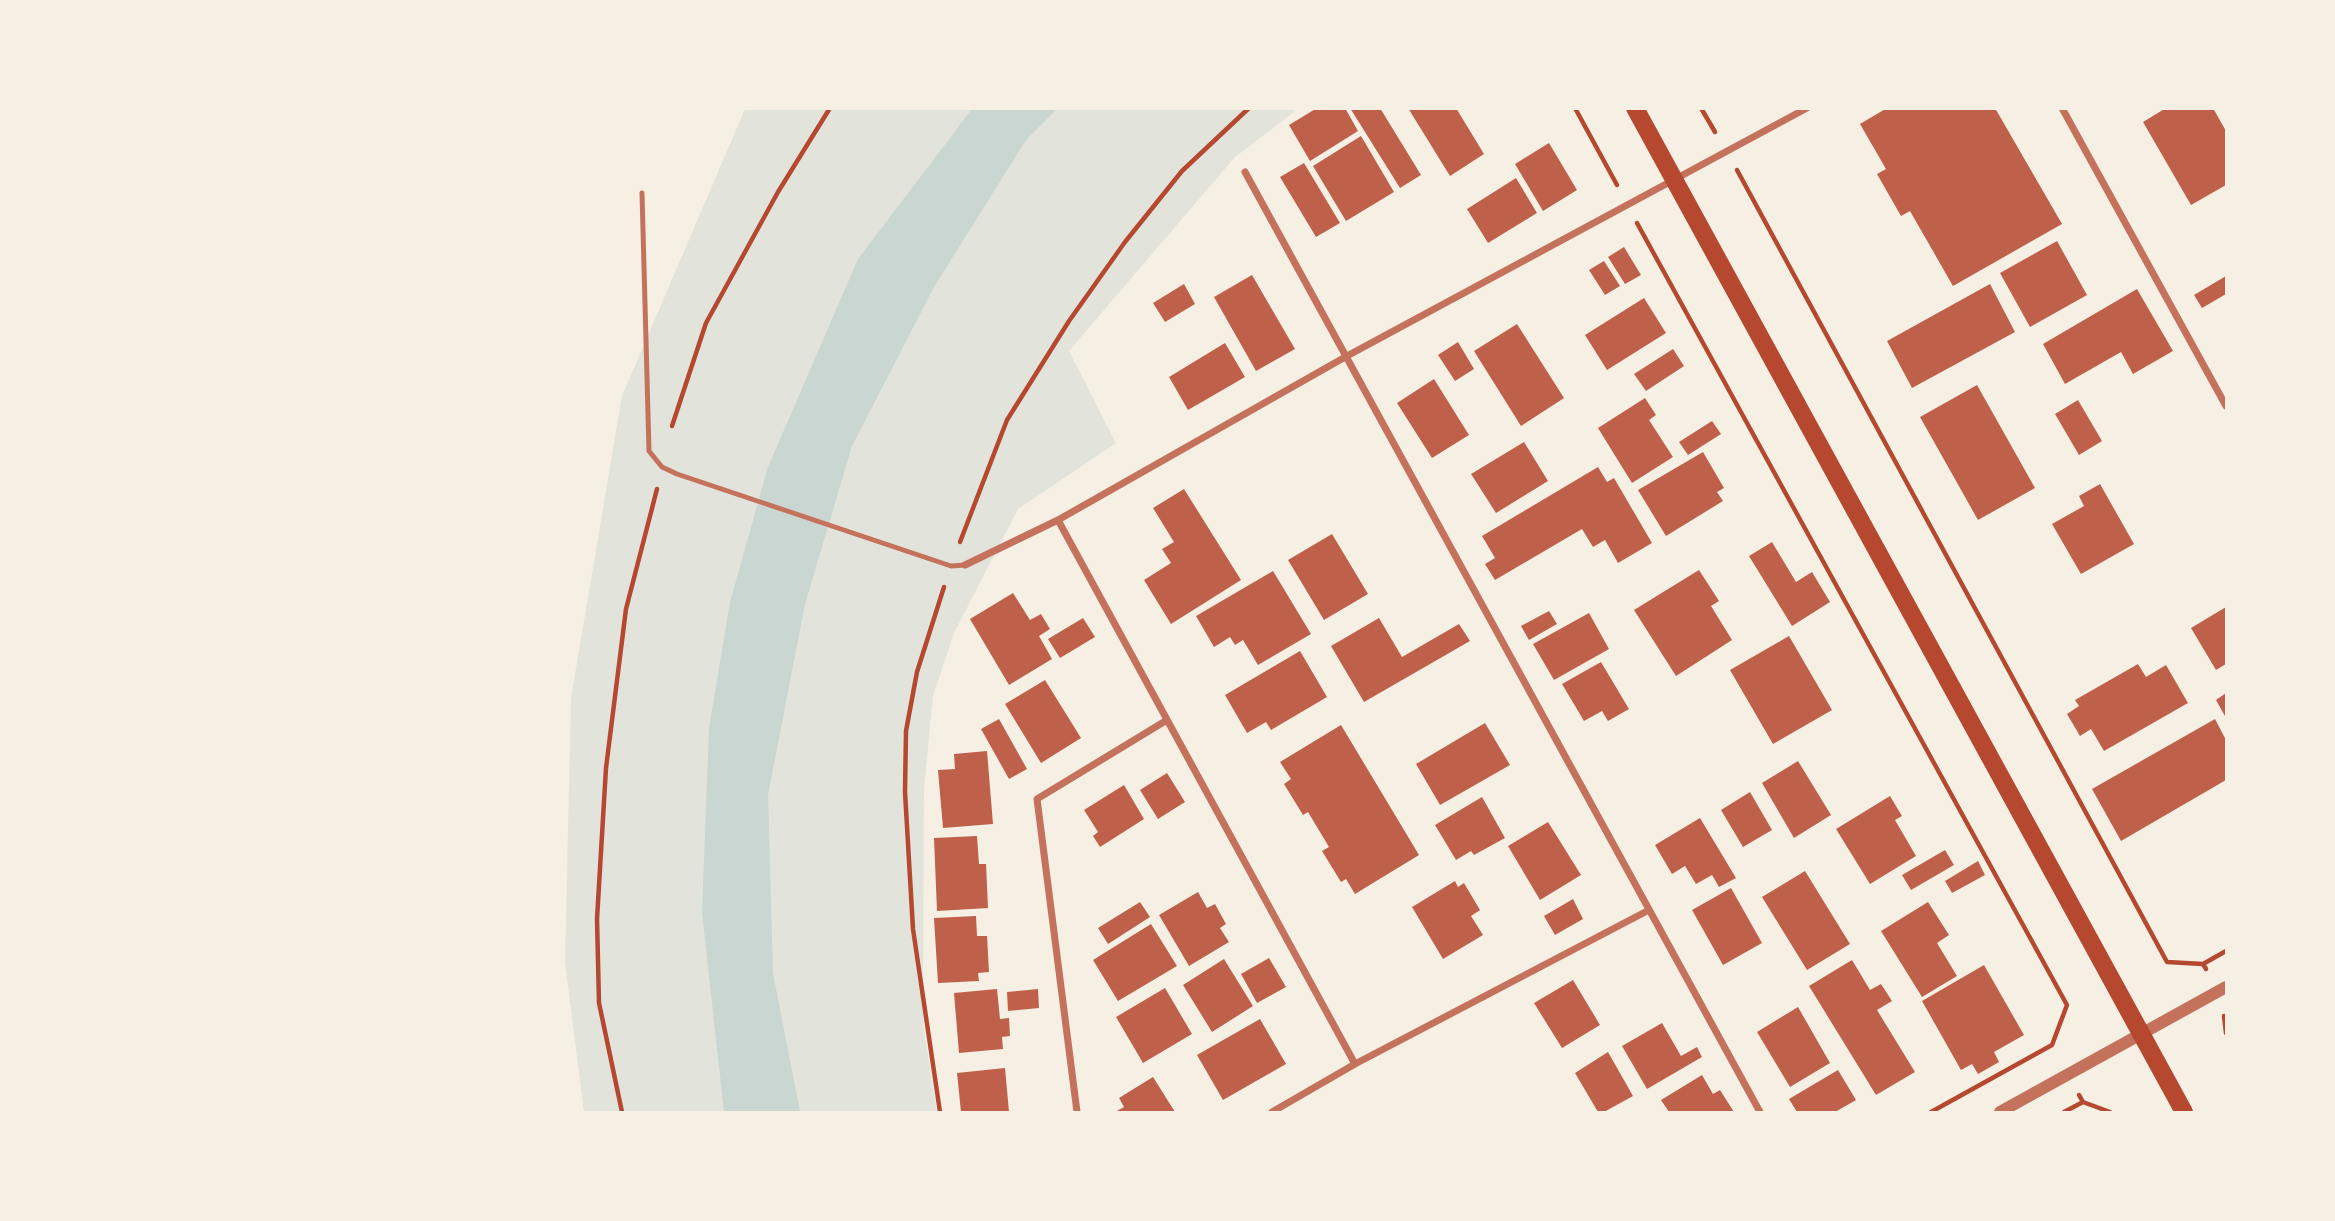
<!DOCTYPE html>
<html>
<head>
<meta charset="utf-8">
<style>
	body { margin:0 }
	#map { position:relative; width:2335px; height:1221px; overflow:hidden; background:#f6efe4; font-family:Montserrat,sans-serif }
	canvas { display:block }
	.frame { position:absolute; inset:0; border:110px solid #f6efe4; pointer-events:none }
</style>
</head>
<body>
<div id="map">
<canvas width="2335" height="1221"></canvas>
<div class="frame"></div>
</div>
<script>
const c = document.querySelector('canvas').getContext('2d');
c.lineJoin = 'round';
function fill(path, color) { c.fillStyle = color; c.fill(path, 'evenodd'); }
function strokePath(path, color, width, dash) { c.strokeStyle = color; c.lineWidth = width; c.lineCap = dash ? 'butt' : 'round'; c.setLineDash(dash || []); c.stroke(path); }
const green = new Path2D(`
	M745,109H1298L1235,157L1069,351L1116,443L1018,509L954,633L933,696L924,789L923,1023L937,1112H584L565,962L571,698L622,396Z`);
const water = new Path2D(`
	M972,109H1057L1026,140L934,287L852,446L805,604L768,795L773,973L800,1112H724L702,912L709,728L730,602L768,467L858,259Z`);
const building = new Path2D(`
	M1317,108H1345L1358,131L1310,161L1289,125Z
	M1350,108H1380L1421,175L1400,188Z
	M1408,108H1456L1484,154L1450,176Z
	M1887,108H1995L2062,224L1953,286L1910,211L1901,216L1877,174L1886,169L1860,124Z
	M2166,108H2213L2226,131V185L2191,205L2143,122Z
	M1361,136L1394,192L1346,221L1313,166Z
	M1549,143L1577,190L1543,211L1515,164Z
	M1304,163L1340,223L1316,237L1280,177Z
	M1516,178L1537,213L1488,243L1467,209Z
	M2057,241L2087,295L2030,327L2000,273Z
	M1624,247L1641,275L1625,284L1608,257Z
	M1604,261L1620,286L1605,295L1589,270Z
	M1252,275L1295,349L1256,371L1214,297Z
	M2226,276V294L2202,308L2194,295Z
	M1184,284L1195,304L1165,322L1153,303Z
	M1990,284L2015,332L1912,388L1887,341Z
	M2137,289L2173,351L2133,374L2121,352L2065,384L2043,344Z
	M1644,298L1666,333L1607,370L1585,335Z
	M1517,324L1564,398L1521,426L1474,351Z
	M1458,342L1474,369L1455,381L1438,355Z
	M1225,343L1245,377L1188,410L1169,377Z
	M1673,349L1684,366L1646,391L1634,374Z
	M1434,379L1469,435L1432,458L1397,403Z
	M1977,385L2035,488L1978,520L1920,417Z
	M1645,398L1656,415L1649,420L1673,457L1632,483L1598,428Z
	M2078,400L2102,441L2079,455L2055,414Z
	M1712,421L1721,434L1688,455L1679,442Z
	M1524,442L1548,481L1496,513L1471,474Z
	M1703,452L1724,488L1717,492L1723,501L1666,536L1638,490Z
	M1598,467L1607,482L1614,478L1652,543L1618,563L1605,540L1593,547L1582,529L1495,580L1485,564L1495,558L1482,536Z
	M2100,484L2134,544L2081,574L2052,524L2084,506L2079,496Z
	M1184,489L1241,580L1171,624L1144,580L1171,563L1162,549L1174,542L1153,508Z
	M1332,534L1368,594L1324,620L1288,560Z
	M1772,542L1796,582L1812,572L1830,602L1792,626L1749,556Z
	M1699,570L1719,601L1711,606L1732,640L1676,676L1634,610Z
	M1273,571L1311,634L1258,665L1243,640L1235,645L1230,637L1214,647L1196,616Z
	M1013,593L1030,620L1041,614L1050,629L1039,636L1052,659L1009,685L970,619Z
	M2226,607V664L2216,670L2191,628Z
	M1549,611L1557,624L1529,640L1521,626Z
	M1589,613L1609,649L1554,680L1533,644Z
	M1083,618L1095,637L1060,658L1048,639Z
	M1379,618L1402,657L1459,624L1470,641L1364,702L1331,646Z
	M1789,636L1832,710L1773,744L1730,670Z
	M1300,651L1327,697L1271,730L1266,722L1247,733L1225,695Z
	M1601,662L1629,709L1608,721L1602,711L1584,721L1562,684Z
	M2138,664L2146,677L2166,665L2188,703L2104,751L2091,729L2080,736L2067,714L2079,706L2075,700Z
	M1045,680L1081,738L1041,763L1005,704Z
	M2226,693V718L2216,700Z
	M999,719L1027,769L1009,779L981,729Z
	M2215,719L2226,740V780L2121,841L2092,789Z
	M1485,723L1510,765L1440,805L1416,764Z
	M1341,725L1419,855L1355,894L1346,879L1341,882L1322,851L1329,847L1308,812L1303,815L1284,784L1291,779L1280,762Z
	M987,751L993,824L943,828L938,770L955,769L954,754Z
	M1798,761L1831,815L1794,838L1762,783Z
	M1167,773L1185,802L1158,819L1140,790Z
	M1124,785L1144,819L1100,847L1093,836L1098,832L1084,810Z
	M1750,792L1772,830L1743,847L1721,810Z
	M1890,796L1902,816L1895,820L1916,856L1870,884L1836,829Z
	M1482,797L1505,838L1474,855L1471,851L1456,860L1435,825Z
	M1700,818L1736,878L1719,887L1712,875L1696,884L1685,866L1672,874L1655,845Z
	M1548,822L1581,875L1540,900L1508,846Z
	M977,836L979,864H986L988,908L937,911L934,838Z
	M1945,850L1954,865L1911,890L1902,875Z
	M1978,861L1985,875L1952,893L1945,881Z
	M1805,871L1850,944L1807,970L1762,897Z
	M1455,881L1458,887L1464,883L1480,910L1471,916L1483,935L1443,959L1412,907Z
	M1731,888L1762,943L1723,965L1692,910Z
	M1198,892L1207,908L1215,904L1226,924L1220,928L1229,942L1189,966L1159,915Z
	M1573,899L1583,919L1555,935L1544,916Z
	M1140,902L1150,917L1108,944L1098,928Z
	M1928,902L1949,935L1937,943L1957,976L1922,997L1881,931Z
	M976,916L977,936H987L989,972L978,973L979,981L938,983L934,918Z
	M1151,924L1177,966L1118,1001L1093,960Z
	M1269,958L1286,987L1257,1003L1241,974Z
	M1224,959L1253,1006L1212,1032L1183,985Z
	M1852,960L1870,990L1881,984L1892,1001L1877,1010L1915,1072L1876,1095L1809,986Z
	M1984,965L2024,1035L1994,1052L1999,1062L1978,1074L1972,1064L1961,1070L1922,1001Z
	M1573,980L1600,1025L1562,1048L1534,1003Z
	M1165,988L1192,1034L1143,1063L1116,1017Z
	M997,989L1000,1019L1009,1018L1010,1036L1002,1037L1003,1049L959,1053L954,993Z
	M1038,989L1039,1008L1008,1011L1007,992Z
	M1798,1007L1830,1063L1790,1087L1757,1032Z
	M1260,1019L1286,1064L1223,1100L1197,1055Z
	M1662,1023L1681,1056L1697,1047L1702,1057L1647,1089L1622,1046Z
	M1608,1052L1633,1096L1604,1112H1598L1575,1073Z
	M1005,1068L1009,1112H961L957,1073Z
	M1838,1070L1856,1100L1835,1112H1797L1789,1099Z
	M1702,1075L1713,1094L1720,1090L1734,1112H1669L1661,1100Z
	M1153,1077L1175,1112H1115L1124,1107L1119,1098Z`);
const path = new Path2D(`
	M1575,108L1617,185
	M1701,108L1715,132
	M1737,170L2167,962L2203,964L2206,969
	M1637,223L2067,1005L2052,1045L1931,1112
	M672,426L706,323L778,192L830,108
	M960,542L1007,420L1069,321L1125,242L1182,171L1249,108
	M2203,964L2226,951
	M2224,1016L2226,1033
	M2079,1095L2083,1102L2110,1112
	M622,1112L599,1003L597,919L606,768L626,609L657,489
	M940,1112L913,929L905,792L906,731L917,672L944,587
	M2064,1112L2083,1102`);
const service = new Path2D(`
	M642,193L649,451L662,467L677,474L951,566L965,565`);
const minor = new Path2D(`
	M2062,108L2226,406
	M1245,172L1760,1112
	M1058,520L1355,1064
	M965,565L1058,520L1347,356L1807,108
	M1077,1112L1037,799L1167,720
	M1272,1112L1355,1064L1649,910`);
const tertiary = new Path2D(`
	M2000,1112L2226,987`);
const primary = new Path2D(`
	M1635,108L2184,1112`);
fill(green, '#e2e4dc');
fill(water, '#c9d6d2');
fill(building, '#bf614a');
strokePath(path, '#b5482f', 4.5);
strokePath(service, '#c5725c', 5);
strokePath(minor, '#c5725c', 7);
strokePath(tertiary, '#c5725c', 12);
strokePath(primary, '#b5482f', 18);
</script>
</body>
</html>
